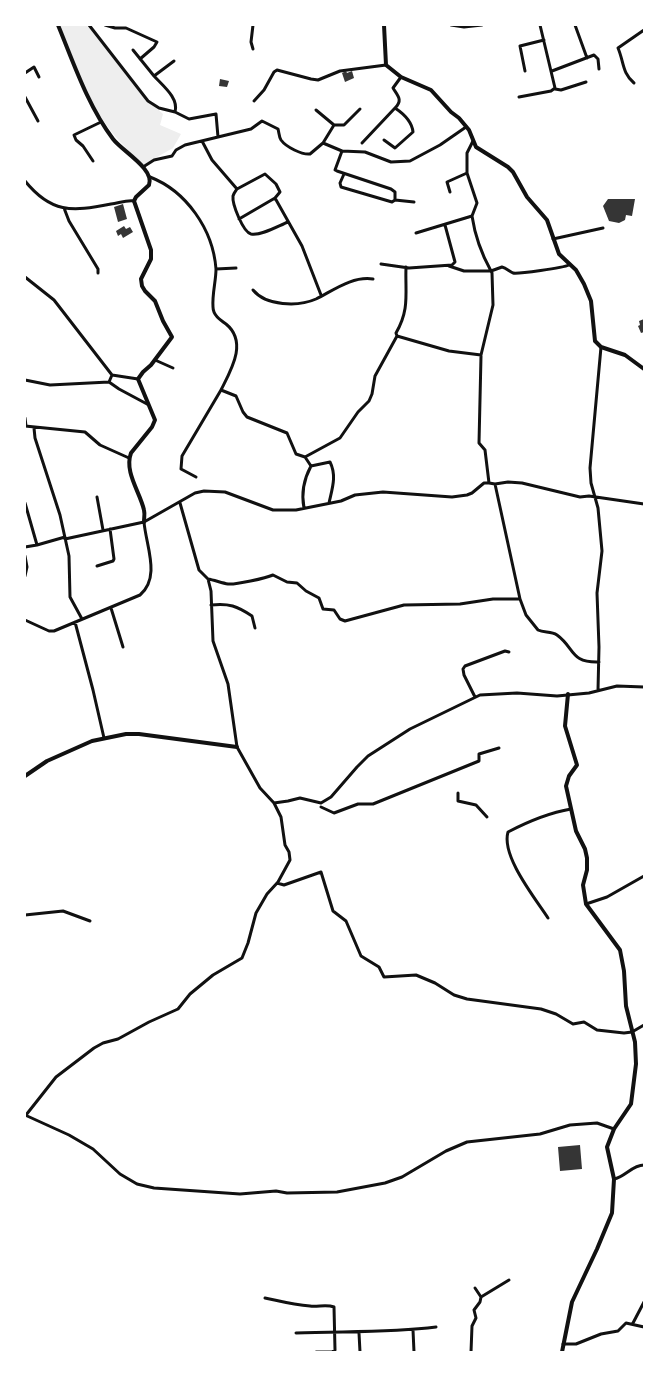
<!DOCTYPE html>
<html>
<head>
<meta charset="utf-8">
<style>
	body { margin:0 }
	#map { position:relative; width:669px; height:1377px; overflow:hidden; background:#fff; font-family:Karla,sans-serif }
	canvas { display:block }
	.frame { position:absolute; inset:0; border:26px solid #fff; pointer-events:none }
</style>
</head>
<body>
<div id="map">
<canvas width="669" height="1377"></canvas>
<div class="frame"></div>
</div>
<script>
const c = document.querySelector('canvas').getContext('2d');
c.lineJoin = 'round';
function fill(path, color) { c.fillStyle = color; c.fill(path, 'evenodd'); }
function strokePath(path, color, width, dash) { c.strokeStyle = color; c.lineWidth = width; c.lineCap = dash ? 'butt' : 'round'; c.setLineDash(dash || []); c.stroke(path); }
const green = new Path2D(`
	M60,25H86L90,28L139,92L163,114L160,125L181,134L173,148L143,165C131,153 118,141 108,127C86,97 74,59 60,25Z`);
const building = new Path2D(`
	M346,71L347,73L352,71L354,78L345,82L342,73Z
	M220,79L229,81L227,87L219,86Z
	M608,199H635L632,216L626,215L625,220L619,223L609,221L603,206Z
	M123,204L127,219L118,222L114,207Z
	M124,226L126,229L130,227L133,232L123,238L121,234L118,236L116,231Z
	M644,319V332L641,333L638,326L640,325L639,321Z
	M580,1145L582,1169L560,1171L558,1147Z`);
const minor = new Path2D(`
	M89,25L148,101L159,108L175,112L189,119L216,114L218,137
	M105,25L115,28H126L157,42L154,47L140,59
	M451,25L464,27L482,25
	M575,25L587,58
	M253,49L251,42L253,25
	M133,50L154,76
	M174,61L154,76C163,86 179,98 175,112
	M525,71L520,46L544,40
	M552,71L594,55L598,59L599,69
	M25,73L34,67L39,77
	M634,83C622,73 624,62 618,48L644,30
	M555,89L561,90L586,82
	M25,97L38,121
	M519,97L551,91L555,88L540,25
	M254,101L264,90L274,72L277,70L311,79L318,80L340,71L386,65
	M316,110L334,125
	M384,140L395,148L413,132C412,121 404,114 395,108C403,100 398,96 393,88L401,77
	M202,141L212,160L237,189C235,192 234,193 233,196C232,204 243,232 251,234C261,236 278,226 288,222
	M323,143L342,151L335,170L337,171L391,189L395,192V200L392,202L341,187L340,183L344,174
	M362,143L395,108
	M342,151L365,152L391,162L410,161L440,145L466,127
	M93,161L83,146L76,140L74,135L101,122
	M143,167L154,160L172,156L176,150L185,145L251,129L262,121L278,129C279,132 279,137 281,140C286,147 302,155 310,154L323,143L334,125H344L360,109
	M150,177C186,191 213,229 216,269C216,281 212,294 213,307C213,315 220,320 226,324C248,342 231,370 221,390L236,396L243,412L247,417L287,433L296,454L305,457L311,466
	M25,181C51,213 71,212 111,204C119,203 126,200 134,201
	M237,189L265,174L276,184L280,192L275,198L239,219
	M450,192L447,182L467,173
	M275,198L302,246L321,295
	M395,200L414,202
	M64,208L69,221L98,269V273
	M472,216C475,236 481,253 491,271L502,267C506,268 509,271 513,273C518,274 563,268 569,265
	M416,233L472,216L477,203L467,173V153L473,141
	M553,239L603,228
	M381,264L409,268L452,265L455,262L445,225
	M406,267C405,293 410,309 396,333L397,336L449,351L481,355L493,305L492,273L491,271H464L449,266
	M216,269L236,268
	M25,277L54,300L112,375L138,379
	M253,290C266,306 298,307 316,299C334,290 352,276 373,279
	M481,356L479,443L485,450L489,483
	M155,360L173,368
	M25,380L50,385L109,382L112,375
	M109,382L119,389L147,404
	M25,418L26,426
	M25,426L85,432L100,445L129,458
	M34,428L35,438L60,515L69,556L70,597L82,619
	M305,457L340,438L358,412L369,401L372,394L375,376L397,336
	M196,477L181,469L182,456L221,390
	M495,484L520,599L526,615L538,630C544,633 551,631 557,635C575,648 570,663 599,662
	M97,497L103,530
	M25,503L37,545L65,537
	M180,503L199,570L208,579L211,591L213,641L228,684L237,747L260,788L274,803L288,801L300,798L321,803L331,797L357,767L368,756L410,729L480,695L517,693L557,696L589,693L617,686L644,687
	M304,508C301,493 304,479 311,466L330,462C337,476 332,489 329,503
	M65,539L144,522L195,493L204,491L225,492L273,510H296L341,501L355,495L383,492L452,497L467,495L472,493L484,483H489L495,484L508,482L522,483L580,497L589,496L644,504
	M25,547L37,545
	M25,556L27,567L25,576
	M97,566L113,561L114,559L110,529
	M208,579C214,580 222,583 228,584C235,585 266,578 273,575L287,582L297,583L306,591L319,598L323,609L334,610L340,619L345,621L404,605L460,604L493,599H520
	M211,605C229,603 237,606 252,616L255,628
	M111,608L123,647
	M25,620L49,631H54L140,595C161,577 146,546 144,522
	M75,622L93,690L104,738
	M598,690L599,647L597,593L602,551L598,508L591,483L590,468L601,347
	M475,697L464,675L463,669L465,666L505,651L509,652
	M458,793V801L476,805L487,817
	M321,807L334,813L358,804H373L479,761V754L499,748
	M277,883L284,885L321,872L333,911L346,921L361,956L379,967L384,977L416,975L435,983L454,995L467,999L541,1009L556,1014L573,1024L584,1022L597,1030L624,1033L632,1032L644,1025
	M586,904L607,897L644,876
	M25,915L63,911L90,921
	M548,918C535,898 501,856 508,832C529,821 548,813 571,809
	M25,1115L69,1135L93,1149L120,1174L137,1184L154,1188L240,1194L276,1191L287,1193L337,1192L385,1183L402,1177L446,1151L467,1142L540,1134L570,1125L597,1123L614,1129
	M26,1115L56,1077L94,1048L103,1043L118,1039L149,1022L178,1009L190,994L213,975L242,958L248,943L256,913L267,894L278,882L290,860L289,852L285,845L281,817L274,803
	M614,1179C625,1177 632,1165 644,1165
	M481,1297L509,1280
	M265,1298C279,1301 294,1305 310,1306C318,1307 327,1304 334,1307L335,1350L332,1352H316
	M633,1323L644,1302
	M413,1330L414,1352
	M296,1333C343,1331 389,1333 436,1327
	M359,1333L360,1352
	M563,1344H576L601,1334L618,1331L626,1323L644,1327
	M471,1352L472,1326L476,1318L474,1310L480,1302L481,1297L475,1288`);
const tertiary = new Path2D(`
	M58,25C74,64 88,106 113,139C122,151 155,169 149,185L136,197L134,201L151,250V259L141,279L142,286L145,291L155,301L163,321L172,337L151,365L143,372L138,379L155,420L152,427L131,453C124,472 140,492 144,510C145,514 144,518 144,522
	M384,25L386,65L401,77L431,90L451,112L459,118L469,130L476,147L508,167L513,172L527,197L547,220L559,254L576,270L584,284L591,301L595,341L601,347L625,355L644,369
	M25,776L47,761L92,741L126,734H139L237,747
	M562,1352L572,1302L597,1249L612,1213L614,1179L607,1147L614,1129L631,1104L636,1064L635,1042L626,1006L624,971L620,950L586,904L583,885L587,870V858L585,849L576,831L566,786L569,776L577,765L565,726L568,694`);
fill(green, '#eee');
fill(building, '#353535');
strokePath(minor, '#111', 3);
strokePath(tertiary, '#111', 4);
</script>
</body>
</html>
